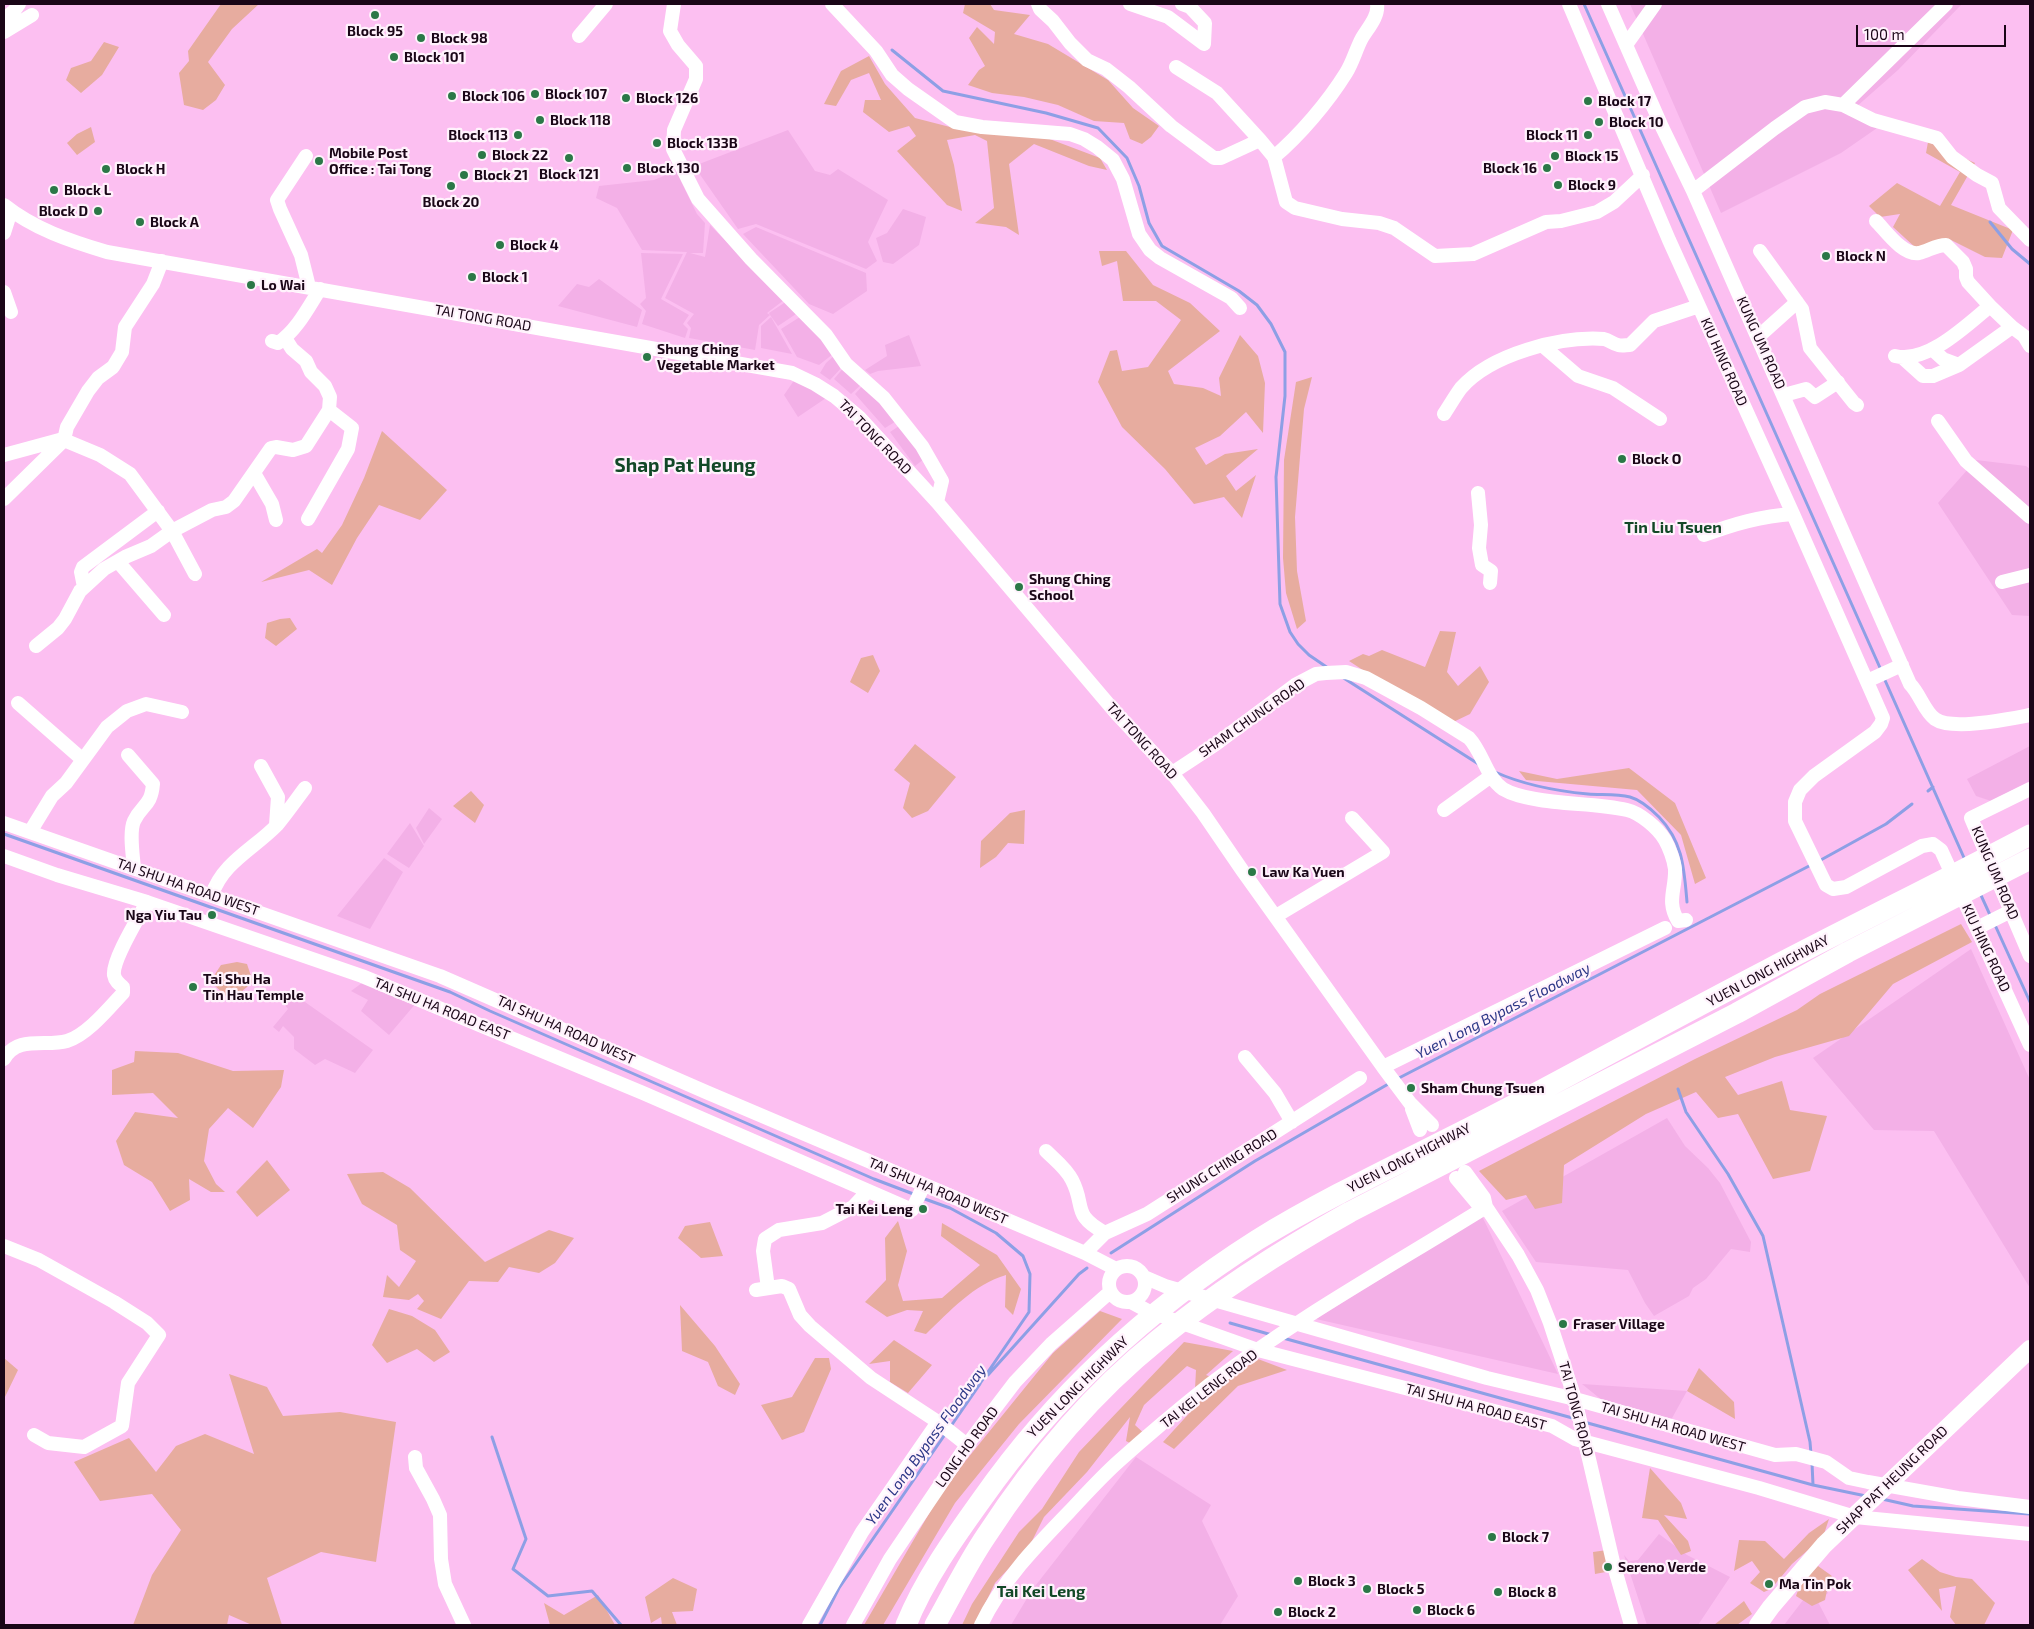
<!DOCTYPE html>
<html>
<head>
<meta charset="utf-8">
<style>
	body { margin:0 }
	#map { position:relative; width:2034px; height:1629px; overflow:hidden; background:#fcbff1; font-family:"Exo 2",sans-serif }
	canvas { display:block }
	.frame { position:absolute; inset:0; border:5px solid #1a0617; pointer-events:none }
	.scale { position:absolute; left:1856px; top:25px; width:150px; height:22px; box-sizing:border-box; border:2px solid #1a0617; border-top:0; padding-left:6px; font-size:15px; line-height:18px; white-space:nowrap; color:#1a0617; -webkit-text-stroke:4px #fff2fc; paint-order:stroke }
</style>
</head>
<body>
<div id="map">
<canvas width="2034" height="1629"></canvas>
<div class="frame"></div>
<div class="scale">100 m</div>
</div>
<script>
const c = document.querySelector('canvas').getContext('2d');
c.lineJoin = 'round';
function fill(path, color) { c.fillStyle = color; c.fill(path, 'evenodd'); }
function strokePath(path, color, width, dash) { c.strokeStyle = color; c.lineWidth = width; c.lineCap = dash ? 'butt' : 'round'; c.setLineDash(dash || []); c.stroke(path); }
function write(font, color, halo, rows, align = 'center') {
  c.font = font + ' "Exo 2",sans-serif'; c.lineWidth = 4.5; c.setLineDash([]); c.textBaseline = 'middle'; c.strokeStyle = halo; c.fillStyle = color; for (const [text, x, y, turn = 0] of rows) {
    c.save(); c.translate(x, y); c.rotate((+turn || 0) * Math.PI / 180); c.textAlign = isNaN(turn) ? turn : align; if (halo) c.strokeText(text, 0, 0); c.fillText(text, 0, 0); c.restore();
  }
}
const built = new Path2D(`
	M1630,4H1962L1898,70L1847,115L1880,126L1841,153L1721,213Z
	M788,130L815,171L830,175L838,169L888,200L868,242L877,261L866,269L756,224L738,229L694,166Z
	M676,171L697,214L705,223L703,253H690L705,257L710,225L784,300L767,313L770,315L769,313L790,299L799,312L778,326L770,315L759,325L755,350L689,338L691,328L687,323L694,314L665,298L687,252L642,250L617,208L596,198L599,186L654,180Z
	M903,209L926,217L919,245L893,264L883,262L876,238L887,233Z
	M756,227L866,273L867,291L833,314L809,304L743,234Z
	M641,253L683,254L661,299L689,315L683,324L688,329L685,338L642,324L646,311L640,304L646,298Z
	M599,279L642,310L637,327L558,306L577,284L589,287Z
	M803,315L833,354L819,365L797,357L781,329Z
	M771,317L792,354L761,348V326Z
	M909,335L921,366L878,371L870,374L865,370L887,356L885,345Z
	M836,354L844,365L830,380L820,373L826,363Z
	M845,366L863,383L851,394L834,379Z
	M795,379L826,398L798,417L784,395Z
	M864,384L898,420L885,428L855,394Z
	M899,426L924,459L915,466L890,432Z
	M1976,460L2026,466L2030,469V616L2012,615L1938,503Z
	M2030,746V781L1991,801L1976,796L1967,779Z
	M429,808L442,819L424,844L416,828Z
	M410,823L424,846L409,868L387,854Z
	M384,858L403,872L370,929L337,916Z
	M1971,949L2030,1080V1288L1934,1131L1874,1130L1813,1058Z
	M366,980L417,1002L389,1035L361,1011L368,1000L351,991Z
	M288,990L373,1050L355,1073L325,1059L315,1065L294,1049V1037L283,1026L279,1032L273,1027L288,1009L279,997Z
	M1667,1118L1685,1146L1708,1168L1720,1183L1751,1242L1750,1252L1731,1249L1706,1279L1693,1288L1689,1296L1654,1316L1645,1303L1628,1270L1536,1262L1502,1211Z
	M1482,1216L1558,1374L1316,1319Z
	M1582,1384L1687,1391L1671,1420L1603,1401Z
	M1136,1457L1211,1505L1202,1521L1238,1596L1220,1625H1011L1032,1590Z
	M1659,1534L1687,1555L1730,1577L1698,1625H1647L1624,1555L1629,1561L1638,1560Z
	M1820,1578L1828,1593L1818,1602L1830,1625H1784Z`);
const green = new Path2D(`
	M221,4H259L232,29L208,62L225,85L216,100L203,110L184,105L179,73L189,61L188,51Z
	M965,4H990L994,10L1030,15L1014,34L1048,44L1108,80L1133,108L1159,126L1151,137L1142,144L1130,139L1124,123L1094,121L1058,105L1024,97L992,93L968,85L979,70L985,66L969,38L977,27L994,44L995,32L963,13Z
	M104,42L119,47L102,75L81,93L66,80L71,68L91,61Z
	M869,56L885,84L915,118L950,127L1047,138L1100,158L1107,170L1089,166L1034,144L1009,164L1019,235L1006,227L975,223L994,208L987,141L975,135L947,140L954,165L962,211L947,205L897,151L916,136L909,126L889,132L863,112L865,100H881L869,73L851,80L836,106L824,104L841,71Z
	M91,127L95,142L77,155L67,143L77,134Z
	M1928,142L1975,163L1951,205L2013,230L2002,258L1985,257L1949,239L1917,249L1893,227L1900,214L1880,217L1869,206L1897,183L1940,206L1960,172L1926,153Z
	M1099,251H1126L1153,285L1190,303L1220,331L1168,371L1174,384L1203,388L1221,396L1219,378L1240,335L1258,356L1265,383L1263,433L1246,412L1220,436L1195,448L1206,465L1225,454L1258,449L1226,476L1236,491L1256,475L1242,518L1224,497L1194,504L1165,469L1122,427L1098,382L1110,351L1117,350L1122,371L1148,367L1181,320L1156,301H1123L1117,261L1102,266Z
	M1312,377L1304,409L1295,517L1297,571L1306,621L1297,629L1286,593L1283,558L1284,460L1296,382Z
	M382,431L447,490L420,520L379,505L357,538L332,585L309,570L261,582L317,549L322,553L342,525L364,478Z
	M290,618L297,629L276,646L265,638L267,623L280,619Z
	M1440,631L1456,632L1447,672L1458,686L1480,666L1489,682L1470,714L1447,725L1349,661L1363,654L1369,656L1382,650L1425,667Z
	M873,655L880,671L868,693L850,682L861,658Z
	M915,744L956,777L928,811L912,818L903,808L910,783L894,770Z
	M1629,768L1675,803L1706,878L1695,884L1681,835L1637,790L1526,780L1519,771L1557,779Z
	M471,791L484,805L475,823L453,806Z
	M1025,810L1024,844L1008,843L996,857L980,868L981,841L1010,813Z
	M1961,924L1972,942L1893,984L1849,1036L1775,1057L1725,1077L1738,1095L1782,1081L1790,1110L1827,1116L1810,1171L1773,1179L1738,1114L1718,1118L1696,1092L1646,1114L1564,1165L1562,1203L1535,1209L1526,1195L1506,1200L1479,1171L1695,1059L1797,1010L1820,994Z
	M237,962L247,964L253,982L241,992L226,996L214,985L213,977L221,965Z
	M135,1051L178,1053L233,1071L284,1070L281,1087L253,1128L228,1108L209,1129L204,1161L216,1184L225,1192H211L189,1179L190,1200L170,1211L152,1182L124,1165L116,1141L135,1112L178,1118L153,1093L112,1095V1070L134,1062Z
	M267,1160L290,1190L257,1217L236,1192Z
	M383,1172L410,1188L485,1262L549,1230L574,1238L555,1263L539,1273L509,1267L498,1282L469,1281L441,1319L417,1309L424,1301L418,1294L409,1300L383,1297L387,1275L399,1287L416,1261L400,1250L397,1225L362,1204L347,1174Z
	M898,1221L907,1251L898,1285L903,1301L942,1298L980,1265L941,1236L942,1223L997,1255L1021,1289L1013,1315L1005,1307L1006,1275C974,1284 949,1312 926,1334L914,1331L923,1311L907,1310L887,1317L865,1302L886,1280L885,1238Z
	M710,1222L723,1256L701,1258L678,1238L685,1226Z
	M680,1305L715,1346L740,1384L735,1395L718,1386L708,1362L682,1351Z
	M389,1309L412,1316L435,1330L450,1352L434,1362L417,1349L387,1363L372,1345Z
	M1100,1311L1122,1319L1019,1424L955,1503L883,1625H864L934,1505L963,1464L1053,1353Z
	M894,1340L932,1365L908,1393L890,1382V1361L869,1364Z
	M1184,1342L1233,1351L1206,1375L1224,1382L1258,1359L1287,1370L1238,1386L1174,1449L1163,1442L1194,1408L1196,1370L1187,1366L1144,1405L1135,1425L1148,1437L1139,1448L1126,1441L1130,1417L1087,1472L1044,1517L1029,1547L995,1583L975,1625H962L972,1604L1019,1532L1042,1509L1079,1452Z
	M4,1358L18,1370L4,1399Z
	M815,1358H829L831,1369L804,1432L782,1440L761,1405L792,1397Z
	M1699,1368L1734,1402L1735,1419L1687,1391Z
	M229,1374L267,1387L283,1416L340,1412L396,1422L376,1562L321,1552L267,1578L282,1625H252L229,1615L227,1625H133L152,1575L181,1530L152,1494L100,1501L74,1462L129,1438L156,1472L176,1446L205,1434L254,1454Z
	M1650,1468L1681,1503L1687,1519L1664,1515L1688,1541L1691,1551L1681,1555L1658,1520L1642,1518Z
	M1829,1519L1823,1537L1792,1564L1771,1589L1764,1592L1750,1583L1760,1572L1752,1561L1734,1571L1739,1540L1765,1541L1784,1559L1809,1533Z
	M1607,1550L1611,1571L1595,1574L1593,1552Z
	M1922,1559L1940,1572L1956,1577L1972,1579L1995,1603L1984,1625H1956L1950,1617L1956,1586L1939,1589L1942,1611L1908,1570Z
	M1818,1566L1832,1576L1829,1580L1825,1600L1812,1606L1796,1596L1801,1582Z
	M673,1578L697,1589L693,1611L672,1612L677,1625H662L661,1617L651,1623L645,1597Z
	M598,1595L615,1625H550L544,1603L564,1615Z
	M1744,1601L1752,1614L1737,1625H1714Z`);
const stream = new Path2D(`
	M1584,4L1881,670
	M892,50L943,91L1046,113L1098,128L1127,158L1139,186L1149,223L1162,246L1239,291L1257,305L1271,324L1285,352V396L1276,477L1280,604L1290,632L1298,644L1309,655L1328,668
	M1990,222L2012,249L2030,264
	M1342,677L1480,765
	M1884,678L1965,860
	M1495,772C1524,785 1556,791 1588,794C1601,795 1617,794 1630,797C1641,800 1651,809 1659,817C1683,842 1684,868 1687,902
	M1928,791L1933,787
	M4,834L450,992L490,1011L874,1179L916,1195
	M1819,861L1886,824L1912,804
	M1980,893L1991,917
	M1995,925L2030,1002
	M1397,1079L1811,865
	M1678,1089L1686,1112L1728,1174L1763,1236L1810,1442L1811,1454
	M922,1198L950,1208L996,1233L1023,1256L1030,1274L1029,1312L979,1385
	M1111,1253L1255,1161L1390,1083
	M1230,1323L1272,1335
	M1283,1338L1576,1419
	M988,1375L1079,1274L1087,1268
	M1584,1422L1813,1485L1866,1496
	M951,1426L980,1384
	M492,1437L526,1539L513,1569L548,1596L592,1591L621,1625
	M1812,1463L1813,1485
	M1882,1499L1913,1506L2030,1514
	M820,1625L839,1588L946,1433`);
const minor = new Path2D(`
	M674,4L670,31L678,45L696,66V79L674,130L673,149L698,199L751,259L826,335L846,364L884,398L922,446L942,481L937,502
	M832,4L876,51L892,75L908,89L955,122L982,127L1070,134L1084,139L1097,147L1113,160L1123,179L1139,234L1150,250L1160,258L1231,298L1240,308
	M1038,4L1040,9L1053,21L1070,43L1087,60L1106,69L1129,87L1171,126L1214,158H1221L1260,140
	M1130,4L1168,17L1204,44L1205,23L1190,7L1182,4
	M1569,4L1669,240L1793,514L1883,718L1881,724L1875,732L1814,776L1800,790L1795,802V821L1826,885L1833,889L1846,887L1922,846L1933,844L1941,850L2030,1045
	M1608,4L1662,127L1693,191L1910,684C1920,694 1924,711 1935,719C1952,731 2009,719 2030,715
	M4,19L14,11L19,4
	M4,32L32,15
	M579,36L606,4
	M1626,45L1655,4
	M1176,67L1217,93L1260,140L1274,157L1286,202L1295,208L1342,219L1379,223L1394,228L1435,256L1473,254L1546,222L1561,221L1597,212L1614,202L1643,175
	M1843,105L1946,4
	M306,156L277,200L280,209L301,255L309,287
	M1274,157C1300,135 1328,102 1346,73C1353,62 1356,49 1362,38C1368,28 1379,16 1377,4
	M1693,191L1775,128L1805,107L1825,102L1843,105L1873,120L1937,138L1952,157L1977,175L1992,183L1999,208L2030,240
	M4,205C34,229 70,241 107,252L792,373L815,384L834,396L859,417L937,502L1116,713L1172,773L1203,813L1242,870L1383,1067L1410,1103L1432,1125
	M1876,221C1886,231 1903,256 1919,253C1928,251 1936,245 1946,245L1963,262L1966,269V277L1968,282L1990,306C1966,326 1927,364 1895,356
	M4,233L11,211
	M1760,251L1802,309L1810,348L1854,403L1857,405
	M4,292L11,312
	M1990,306L2012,327
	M1758,337L1797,302
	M272,341L278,343C297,330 308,308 320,289
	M1543,346L1578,376L1613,388L1660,419
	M1932,349L1943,359L1959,365L2012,327L2024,336L2030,346
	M1903,358L1923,376H1933L1959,365
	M1784,395L1806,389L1815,397L1838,382
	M1444,414C1450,405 1455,396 1461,388C1491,354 1560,336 1604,339C1609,340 1613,344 1618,345C1622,346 1626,345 1630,345L1654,321L1699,306
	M1938,421L1966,461L2030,517
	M64,440L100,455L130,474L172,531L195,574
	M4,455L63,439
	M254,473L272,504L276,520
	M1478,493L1481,525L1479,548L1482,565L1491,571L1490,583
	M4,499L64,440L67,427L88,391L98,378L113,367L122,352L125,327L153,284L162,261
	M308,519L348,449L352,428L329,410
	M1704,535C1734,524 1761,516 1793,514
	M120,560V564L164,615
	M2002,582L2030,575
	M84,587L81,572L83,567L158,511
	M36,646L58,628L65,619L80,591L104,569L125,557L151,546L172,531L212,510L226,507L234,501L271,448L276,447L293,450L306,446L329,410L330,397L325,386L311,372L306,361L292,349L285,338
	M1867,681L1902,665
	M18,703L83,760
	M128,755L153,784C151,807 142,804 134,821C129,832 133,856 134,868
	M261,766L278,797L276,825
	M1172,773L1216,744L1295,685L1316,674L1326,673L1346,672L1366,678L1421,708L1469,738C1483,753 1486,777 1503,789C1513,795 1524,797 1535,799C1565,805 1598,803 1627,810C1640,813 1658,828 1665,840C1669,847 1674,860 1675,869C1676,889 1666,901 1678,921L1686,920
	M2030,789L1971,818L2030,956
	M1444,810L1491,776
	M4,823L440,976L706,1092L1085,1253L1116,1269
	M30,832L52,796L66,783L107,727L127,711L146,704L182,712
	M4,856L57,875L147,902L362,976L643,1093L912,1210L924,1185
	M212,895C222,863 255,848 277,825C287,813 296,800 305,788
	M1276,916L1383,852L1352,818
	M1977,928L2011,911
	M1245,1057L1275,1093L1292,1122
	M4,1059C17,1035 46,1047 67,1041C87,1035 109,1008 123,993V987C119,984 115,981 114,975C112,960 139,917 147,902
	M1383,1067L1665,928
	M1412,1109L1420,1130
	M1046,1151C1055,1160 1066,1168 1072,1180C1086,1207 1071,1214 1105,1233
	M1465,1172L1484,1198L1486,1207L1518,1255L1537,1290L1550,1323L1575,1399L1614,1566L1631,1625
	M1456,1178L1477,1203L1481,1205
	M4,1246L39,1260L114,1302L147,1323L159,1335L128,1383L122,1426L84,1447L48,1443L34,1435
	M1085,1253L1105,1233L1147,1214L1360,1078
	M1109 1284a18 18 0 1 1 36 0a18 18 0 1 1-36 0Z
	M1144,1277L1165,1286L1487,1378L1575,1399L1775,1455L1796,1454L1826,1462L1849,1478L1868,1482L1958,1498L2030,1507
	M768,1288L763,1251L765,1239L779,1230L822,1223L853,1207L868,1191
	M756,1290L782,1286L789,1289L800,1315L810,1326L871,1378L938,1422L967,1445
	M1131,1302L1148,1311L1258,1350L1552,1426L1575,1439L1586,1442L1759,1488L1855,1517L2030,1534
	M415,1457L416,1468L433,1499L440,1515L441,1559L445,1584L464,1625
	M809,1625L862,1532L938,1422
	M853,1625L890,1559L967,1445L1015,1382L1051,1344L1110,1292
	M981,1625C1002,1581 1035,1547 1069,1512C1085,1495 1101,1477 1119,1461C1148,1435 1179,1409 1209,1385C1296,1318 1393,1265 1486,1207`);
const major = new Path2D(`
	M1758,1625L1771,1607L1824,1545L2030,1349`);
const highway = new Path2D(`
	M906,1625C924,1580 954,1538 982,1499C1055,1395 1150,1308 1257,1240C1343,1187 1436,1147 1525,1099C1606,1056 1686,1012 1767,970C1855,924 1943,881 2030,835
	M935,1625C952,1595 967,1564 986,1536C1033,1464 1091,1394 1158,1340C1218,1291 1282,1250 1350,1212L1737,1013L1848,952L2030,859`);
const markers = [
	[375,15,5,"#2b7847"],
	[421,38,5,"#2b7847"],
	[394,57,5,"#2b7847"],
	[535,94,5,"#2b7847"],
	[452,96,5,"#2b7847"],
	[626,98,5,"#2b7847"],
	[1588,101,5,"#2b7847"],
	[540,120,5,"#2b7847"],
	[1599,122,5,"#2b7847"],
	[518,135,5,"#2b7847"],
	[1588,135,5,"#2b7847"],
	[657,143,5,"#2b7847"],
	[482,155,5,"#2b7847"],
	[1555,156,5,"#2b7847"],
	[569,158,5,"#2b7847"],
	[319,161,5,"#2b7847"],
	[627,168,5,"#2b7847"],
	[1547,168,5,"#2b7847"],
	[106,169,5,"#2b7847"],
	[464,175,5,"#2b7847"],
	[1558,185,5,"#2b7847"],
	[451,186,5,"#2b7847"],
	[54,190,5,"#2b7847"],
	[98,211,5,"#2b7847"],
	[140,222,5,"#2b7847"],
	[500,245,5,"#2b7847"],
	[1826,256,5,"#2b7847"],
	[472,277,5,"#2b7847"],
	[251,285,5,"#2b7847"],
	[647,357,5,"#2b7847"],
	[1622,459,5,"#2b7847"],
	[1019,587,5,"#2b7847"],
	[1252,872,5,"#2b7847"],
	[212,915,5,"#2b7847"],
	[193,987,5,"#2b7847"],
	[1411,1088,5,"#2b7847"],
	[923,1209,5,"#2b7847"],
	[1563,1324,5,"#2b7847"],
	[1492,1537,5,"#2b7847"],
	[1608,1567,5,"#2b7847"],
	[1298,1581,5,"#2b7847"],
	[1769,1584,5,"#2b7847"],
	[1367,1589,5,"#2b7847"],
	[1498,1592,5,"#2b7847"],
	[1417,1610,5,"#2b7847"],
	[1278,1612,5,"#2b7847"]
];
const poiNames = [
	["Block 95",375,31,"center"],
	["Block 98",431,38],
	["Block 101",404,57],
	["Block 107",545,94],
	["Block 106",462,96],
	["Block 126",636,98],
	["Block 17",1598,101],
	["Block 118",550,120],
	["Block 10",1609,122],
	["Block 113",508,135,"right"],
	["Block 11",1578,135,"right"],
	["Block 133B",667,143],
	["Mobile Post",329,153],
	["Office : Tai Tong",329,169],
	["Block 22",492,155],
	["Block 15",1565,156],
	["Block 130",637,168],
	["Block 16",1537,168,"right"],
	["Block H",116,169],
	["Block 121",569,174,"center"],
	["Block 21",474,175],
	["Block 9",1568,185],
	["Block L",64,190],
	["Block 20",451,202,"center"],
	["Block D",88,211,"right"],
	["Block A",150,222],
	["Block 4",510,245],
	["Block N",1836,256],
	["Block 1",482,277],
	["Lo Wai",261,285],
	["Shung Ching",657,349],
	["Vegetable Market",657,365],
	["Block O",1632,459],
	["Shung Ching",1029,579],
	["School",1029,595],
	["Law Ka Yuen",1262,872],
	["Nga Yiu Tau",202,915,"right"],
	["Tai Shu Ha",203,979],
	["Tin Hau Temple",203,995],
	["Sham Chung Tsuen",1421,1088],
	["Tai Kei Leng",913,1209,"right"],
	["Fraser Village",1573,1324],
	["Block 7",1502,1537],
	["Sereno Verde",1618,1567],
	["Block 3",1308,1581],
	["Ma Tin Pok",1779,1584],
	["Block 5",1377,1589],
	["Block 8",1508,1592],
	["Block 6",1427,1610],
	["Block 2",1288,1612]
];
const streetNames = [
	["TAI TONG ROAD",483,318,10],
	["KUNG UM ROAD",1761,343,66],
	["KIU HING ROAD",1724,362,66],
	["TAI TONG ROAD",875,437,46],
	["SHAM CHUNG ROAD",1252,718,-35],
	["TAI TONG ROAD",1142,741,48],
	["KUNG UM ROAD",1995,873,67],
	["TAI SHU HA ROAD WEST",188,887,19],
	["KIU HING ROAD",1986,948,65],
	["YUEN LONG HIGHWAY",1768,971,-28],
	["TAI SHU HA ROAD EAST",442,1009,22],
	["TAI SHU HA ROAD WEST",566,1030,24],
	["YUEN LONG HIGHWAY",1409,1158,-27],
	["SHUNG CHING ROAD",1222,1166,-32],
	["TAI SHU HA ROAD WEST",938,1191,23],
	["YUEN LONG HIGHWAY",1078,1387,-45],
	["TAI KEI LENG ROAD",1209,1389,-38],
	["TAI SHU HA ROAD EAST",1476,1407,15],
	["TAI TONG ROAD",1576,1409,75],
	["TAI SHU HA ROAD WEST",1673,1427,16],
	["LONG HO ROAD",967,1447,-54],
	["SHAP PAT HEUNG ROAD",1892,1480,-44]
];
const waterNames = [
	["Yuen Long Bypass Floodway",1503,1011,-27],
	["Yuen Long Bypass Floodway",926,1445,-54]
];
const quarterNames = [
	["Tin Liu Tsuen",1673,528],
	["Tai Kei Leng",1041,1592]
];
const districtNames = [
	["Shap Pat Heung",685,466]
];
fill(built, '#f3b0e7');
fill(green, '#e7ac9f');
strokePath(stream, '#8d9fe5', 3);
strokePath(minor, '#fff', 14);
strokePath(major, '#fff', 18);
strokePath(highway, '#fff', 21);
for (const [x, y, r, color] of markers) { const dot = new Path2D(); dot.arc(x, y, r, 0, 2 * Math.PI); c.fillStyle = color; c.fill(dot); strokePath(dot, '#fff2fc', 2); }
write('bold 14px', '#1a0617', '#fff2fc', poiNames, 'left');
write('14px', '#1a0617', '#fff2fc', streetNames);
write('italic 15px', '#2c3787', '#fff2fc', waterNames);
write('bold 16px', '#124827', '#fff2fc', quarterNames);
write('bold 19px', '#124827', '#fff2fc', districtNames);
</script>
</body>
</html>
